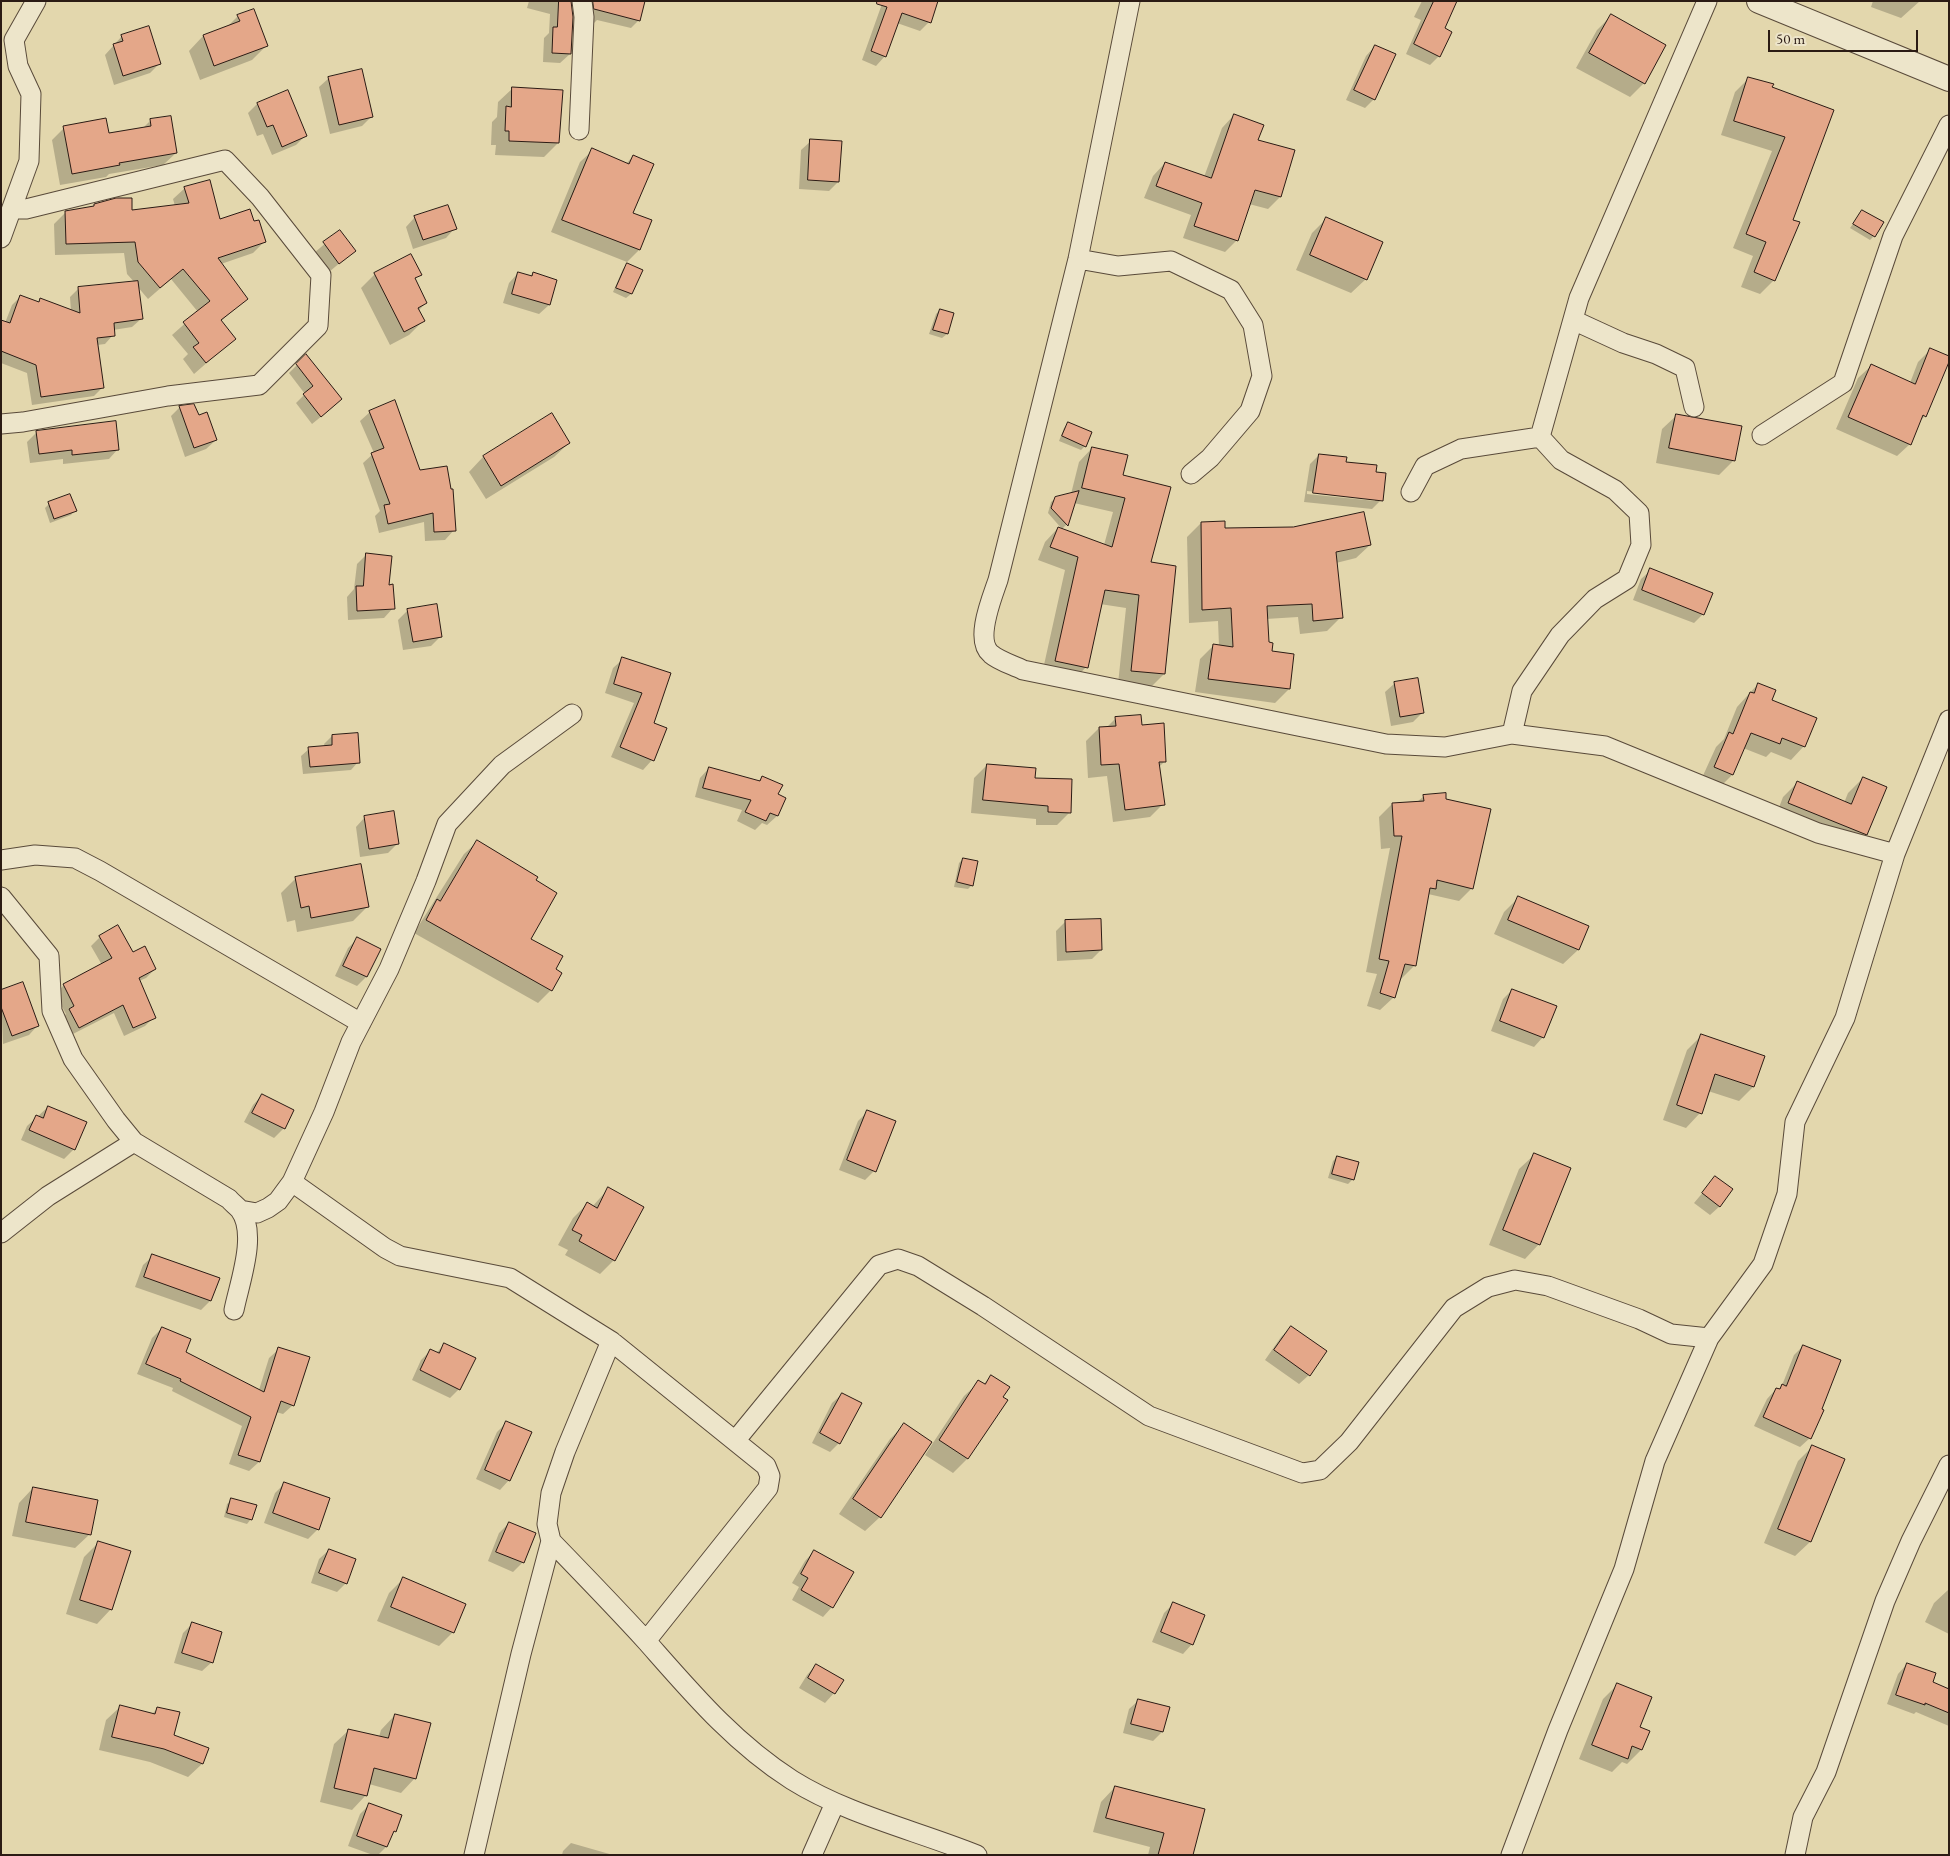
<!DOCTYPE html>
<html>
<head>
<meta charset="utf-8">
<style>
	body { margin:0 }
	#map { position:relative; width:1950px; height:1856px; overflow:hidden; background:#e3d7ad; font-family:"EB Garamond",serif }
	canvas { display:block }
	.frame { position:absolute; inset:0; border:2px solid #2b1b14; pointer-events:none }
	.scale { position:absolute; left:1768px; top:30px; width:150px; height:22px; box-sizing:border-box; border:2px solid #2b1b14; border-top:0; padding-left:6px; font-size:15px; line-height:18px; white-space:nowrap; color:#2b1b14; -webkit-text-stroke:4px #ede5ca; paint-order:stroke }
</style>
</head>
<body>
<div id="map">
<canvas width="1950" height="1856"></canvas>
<div class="frame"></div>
<div class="scale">50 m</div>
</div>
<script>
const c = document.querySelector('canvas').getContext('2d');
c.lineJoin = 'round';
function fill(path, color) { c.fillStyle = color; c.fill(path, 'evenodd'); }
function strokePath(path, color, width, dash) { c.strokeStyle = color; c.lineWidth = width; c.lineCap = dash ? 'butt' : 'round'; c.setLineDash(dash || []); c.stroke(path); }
const shadow = new Path2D(`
	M529,1H570V54L560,63L543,62L544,38L549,33L550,14L527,8Z
	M584,1H644L639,20L631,28L597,20L594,23L587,22Z
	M883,1L929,22L920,31L897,23L885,56L876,66L862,60Z
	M1422,1H1456L1443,29L1439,56L1430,65L1406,54L1421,20L1414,17Z
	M1873,1H1920L1901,18L1871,7Z
	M238,16L266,46L252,60L200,80L189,51L203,36L227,27Z
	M1611,16L1644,83L1630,97L1576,68L1597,30Z
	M122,36L159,64L150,73L114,85L105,55Z
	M1375,46L1374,99L1365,108L1346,100L1366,56Z
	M329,78L371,117L362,126L330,134L319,87Z
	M1749,78L1833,111L1791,220L1774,280L1760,294L1741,287L1753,256L1733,248L1772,151L1721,135L1735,92Z
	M513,88L558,143L544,157L495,155L496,145H491L492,122L497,117L498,102Z
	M257,104L305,136L296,145L272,155L263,134L257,136L248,113Z
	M1234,115L1256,140L1280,197L1268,209L1249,204L1237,240L1225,252L1183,238L1191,215L1144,198L1153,176L1165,163L1204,177L1222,128Z
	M150,121L176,153L163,165L109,174L106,177L60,185L52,140L64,128L108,135L142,129Z
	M811,141L838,182L829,191L799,189L801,150Z
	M593,150L626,164L633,156L631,213L650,221L639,250L627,262L551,232L580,162Z
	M185,188L219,221L253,223L265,241L253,253L221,264L246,299L220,322L234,339L194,374L183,359L188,354L172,335L198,312L171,279L148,299L137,286L141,319L132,327L113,330V335L105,344L97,345L102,388L94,396L32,405L27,373L1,363V324L5,323L12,305L21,296L38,302L41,300L71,311L70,297L79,288L135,283L127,274L124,253L55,255L54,224L66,212L92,207L95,205L131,212L175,206L173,199Z
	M1862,211L1874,236L1870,240L1850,228Z
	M415,217L455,228L446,238L413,249L406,227Z
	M1326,219L1366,279L1351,293L1296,270L1312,233Z
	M340,231L354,251L329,272L314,253Z
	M627,265L641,271L631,294L626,298L613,292L623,269Z
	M518,273L530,277L533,273L556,280L549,305L539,314L503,303L509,283Z
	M375,274H420L414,280L426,303L418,311L423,321L409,335L390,345L361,288Z
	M940,310L953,314L947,334L942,338L929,334L936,314Z
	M1930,350L1925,416L1919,422L1910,444L1897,456L1836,429L1858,378L1871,366L1910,383L1918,362Z
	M306,356L333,407L312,424L296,403L305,394L289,373Z
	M180,407L198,416L216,440L206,449L185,457L171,416Z
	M370,412L419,471L454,530L445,540L425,541L424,522L379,533L375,516L380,511L363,463L374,453L360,421Z
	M551,415L569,443L554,457L486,499L469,472L483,457Z
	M1677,415L1734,460L1719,475L1656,463L1662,429Z
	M1069,423L1085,446L1081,450L1059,441L1064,428Z
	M37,432L118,449L109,459L63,464V459L30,463L27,442Z
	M1092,448L1122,475L1150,563L1164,674L1151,687L1118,684L1126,608L1100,604L1086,667L1073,681L1042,674L1065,570L1038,560L1045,542L1058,528L1104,545L1113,512L1074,503L1066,525L1062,529L1048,513L1051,502L1056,498L1071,494L1079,462Z
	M1319,455L1375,473L1381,500L1372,509L1304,502L1310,464ZM1307,491L1375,499V501L1307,494Z
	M49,504L75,510L71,515L50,523L45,508Z
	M1201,523L1224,529L1370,545L1356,558L1336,563L1341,617L1327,631L1300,634L1298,617L1266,619L1267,644L1289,689L1275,703L1195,692L1200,659L1213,646H1219L1218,621L1189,623L1187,537Z
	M366,555L387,586L393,608L384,618L348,620L347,597L354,589L357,564Z
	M1651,570L1703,614L1694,623L1633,600L1641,579Z
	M408,610L441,636L431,646L403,650L398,620Z
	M623,659L670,674L653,724L665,729L652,760L643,770L611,757L634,703L605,693L613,668Z
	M1395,683L1422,713L1413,722L1391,726L1385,692Z
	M1758,684L1804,746L1791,760L1771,752L1766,757L1743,748L1732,775L1719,788L1701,780L1716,747L1724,739L1737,707Z
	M1116,718L1141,726L1165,761L1159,767L1163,804L1150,817L1113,822L1107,776L1088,778L1086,741L1099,728H1106Z
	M332,736L358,762L351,770L303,774L301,756L309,749L325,747L324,744Z
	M987,765L1034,779L1070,812L1057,825H1036V819L971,813L974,778Z
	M709,768L758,782L762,777L776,795L784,799L777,816L767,825L762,823L755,830L737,821L742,810L695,797L700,778Z
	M1863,778L1866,834L1851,848L1775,818L1783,797L1797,783L1844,803L1848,793Z
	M1424,796L1445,800L1472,888L1459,901L1428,894L1415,965L1401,979L1399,978L1394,997L1380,1010L1367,1006L1377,974L1366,972L1390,848L1381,849L1379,817L1392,804L1417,802Z
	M365,817L397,844L388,853L360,857L356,827Z
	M477,842L534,881L530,939L554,970L560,973L551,990L538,1003L414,933L464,854Z
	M963,859L972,885L968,889L954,887L959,863Z
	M296,878L368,906L353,921L297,932L295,920L287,922L281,893Z
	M1518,898L1588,927L1578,950L1563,964L1494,934L1504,912Z
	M1065,922L1101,950L1092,959L1057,961L1056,931Z
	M100,937L133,954L155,969L146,978L139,981L154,1017L145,1026L124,1036L114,1013L69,1036L61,1019L66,1014L55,994L64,985L102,965L91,946Z
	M357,939L366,977L357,986L335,976L348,948Z
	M1512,990L1543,1037L1534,1047L1491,1031L1503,999Z
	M1,991L38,1025L29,1035L3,1044Z
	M1702,1035L1764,1057L1753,1087L1739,1101L1708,1091L1700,1113L1686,1128L1663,1120L1687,1050Z
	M262,1095L284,1128L274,1138L244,1122L253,1105Z
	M48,1107L74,1149L64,1159L21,1140L27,1126Z
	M867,1112L874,1171L865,1180L839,1170L858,1121Z
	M1534,1155L1539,1244L1525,1259L1489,1245L1519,1169Z
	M1337,1157L1353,1179L1348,1184L1328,1178L1333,1161Z
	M1715,1178L1720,1206L1710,1215L1694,1203Z
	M608,1189L614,1260L600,1274L565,1255L568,1250L558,1245L573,1218L587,1204L592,1207Z
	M153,1256L210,1301L201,1310L135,1287L143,1265Z
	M1291,1327L1309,1375L1299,1384L1265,1360L1281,1337Z
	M162,1328L184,1353L259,1390L269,1358L279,1349L293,1405L283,1414L276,1412L259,1462L249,1471L229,1464L242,1426L172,1391L173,1388L137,1374L152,1338Z
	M445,1344L459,1389L450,1398L412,1380L421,1360L431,1350L436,1353Z
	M1803,1346L1810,1438L1800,1447L1754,1426L1767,1399L1776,1389L1779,1390L1781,1388L1794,1355Z
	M991,1376L1001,1397L1006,1400L967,1459L953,1473L925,1455L964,1396L979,1382L983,1385Z
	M842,1394L839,1443L830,1452L812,1443L832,1403Z
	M507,1422L509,1480L500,1490L476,1479L497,1432Z
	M905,1424L931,1442L880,1517L865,1531L839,1514L890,1439Z
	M1812,1447L1843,1460L1810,1542L1795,1556L1764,1543L1798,1461Z
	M285,1483L318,1529L308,1539L264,1523L275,1493Z
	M33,1488L90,1534L75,1548L12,1536L19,1503Z
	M232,1500L251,1519L247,1524L224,1517L227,1504Z
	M509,1523L523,1562L513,1572L488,1561L499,1533Z
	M99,1542L111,1609L97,1624L66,1614L84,1557Z
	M329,1550L346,1583L337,1592L311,1583L319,1559Z
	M814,1551L832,1607L823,1617L792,1600L799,1587L792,1583L805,1561Z
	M403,1579L453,1632L439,1646L377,1621L389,1593Z
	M1948,1590H1949V1634L1925,1622L1934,1603Z
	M1173,1604L1192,1644L1183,1654L1152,1642L1164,1613Z
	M192,1624L212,1662L202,1671L174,1663L183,1633Z
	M1907,1664L1931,1683L1949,1690V1726L1916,1712L1914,1714L1887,1704L1898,1674Z
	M816,1665L834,1693L825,1703L799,1688L807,1675Z
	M1617,1685L1638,1728L1641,1750L1627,1764L1622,1762L1612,1772L1579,1759L1603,1699Z
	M1139,1700L1162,1732L1153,1741L1123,1733L1129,1709Z
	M120,1707L152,1714L157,1709L173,1736L207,1749L202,1764L188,1777L150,1762L99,1750L106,1720Z
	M395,1715L415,1778L401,1793L369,1784L366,1795L352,1810L320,1802L334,1744L349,1730L379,1737L381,1730Z
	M1115,1787L1192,1855H1148L1150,1847L1093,1832L1101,1802Z
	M370,1804L395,1831L390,1836L386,1847L378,1855H373L348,1846L360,1814Z
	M571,1843L613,1855H562L563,1851Z`);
const building = new Path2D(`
	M559,1H571L573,17L571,54L552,53L553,27H557Z
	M593,1H645L640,21L594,9Z
	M877,1H938L931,23L902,13L886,57L871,51L887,7L877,4Z
	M1434,1H1457L1445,28L1452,32L1440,57L1414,44Z
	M254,9L268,46L214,66L203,35L240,21L237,15Z
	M1611,14L1666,45L1645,84L1589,53Z
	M149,26L161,64L123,76L113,44L123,41L121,35Z
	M1375,45L1396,54L1375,100L1354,90Z
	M362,69L373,117L339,125L328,77Z
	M1748,77L1774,84L1772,87L1834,110L1793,220L1800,222L1775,281L1754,272L1766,242L1746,234L1785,137L1734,121Z
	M512,87L563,90L559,143L509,141V131H505L506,106L511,107Z
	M288,90L307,136L282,147L273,125L267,127L257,103Z
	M1234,114L1264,125L1258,140L1295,150L1281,197L1255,190L1238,241L1194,226L1202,203L1156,186L1165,162L1211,178Z
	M171,116L177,153L119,163L120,165L72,174L63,126L106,118L109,133L151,126L150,119Z
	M810,139L842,141L839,182L808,180Z
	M592,148L629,164L633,155L654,164L633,213L652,220L640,250L562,220Z
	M210,180L220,219L250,209L254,221L259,220L266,242L218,258L248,299L221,320L236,339L206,363L193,347L199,343L183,322L210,301L183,269L160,288L138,262L135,242L66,244L65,211L94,206V204L116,198H132V210L189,203L184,187Z
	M448,205L457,229L423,240L414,216Z
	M1862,210L1884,222L1875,237L1853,224Z
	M1326,217L1383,242L1367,280L1310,255Z
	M340,230L356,251L339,264L323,242Z
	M411,254L422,275L415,278L427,303L418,308L425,321L404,332L374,273Z
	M627,263L643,270L632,294L616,288Z
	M518,272L532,276L533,272L557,280L550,305L512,294Z
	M138,281L143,319L114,323L115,336L97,338L104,388L41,397L36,365L1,351V320L10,323L20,295L39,302L40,298L80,313L78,287Z
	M940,309L954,313L948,334L933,330Z
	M1930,348L1949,356V362L1926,417L1923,415L1911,445L1848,417L1871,364L1915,384Z
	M306,354L342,399L321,417L303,394L313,386L296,364Z
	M395,400L420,470L447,466L451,489H453L456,531L434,532L433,513L388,524L384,505L390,504L371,453L384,448L369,411Z
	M194,404L199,415L207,412L217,440L194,448L179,406Z
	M552,413L570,443L501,486L483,456Z
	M1676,414L1742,426L1735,461L1669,448Z
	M116,421L119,450L72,455V450L39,454L36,431Z
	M1068,422L1092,432L1086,447L1062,436Z
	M1092,447L1128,455L1123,475L1171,487L1151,562L1176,566L1165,674L1131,671L1139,595L1105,590L1088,668L1055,661L1078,557L1050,547L1058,527L1112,547L1125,498L1082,488Z
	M1319,454L1347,457L1346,462L1377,465L1376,472L1386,473L1383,501L1313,493Z
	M1079,491L1068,526L1051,508L1055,497Z
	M70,494L77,511L54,519L48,502Z
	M1364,512L1371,545L1336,552L1343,618L1313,621L1312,604L1267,606L1269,642L1273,643L1272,651L1294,654L1290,689L1208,679L1213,644L1233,647L1231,608L1202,610L1201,522L1225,521V528L1293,527Z
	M366,553L392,556L389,585L393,584L395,609L357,611L356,586H363Z
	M1650,568L1713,593L1704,615L1642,590Z
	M437,604L442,637L413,642L407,609Z
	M622,657L671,673L654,723L667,728L654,761L620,747L642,693L614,684Z
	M1418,678L1424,713L1400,717L1394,682Z
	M1758,683L1776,690L1772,700L1817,718L1805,747L1782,738L1780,744L1751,733L1733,775L1714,767L1729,732L1733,734L1750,692L1754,693Z
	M1141,715L1142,725L1164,723L1166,762H1159L1165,805L1125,810L1119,764L1101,765L1099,727L1116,726L1115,717Z
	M358,733L360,763L310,767L308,747L332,745V735Z
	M987,764L1036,768L1035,778L1072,779L1071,813L1048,812V806L983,800Z
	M709,767L760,781L762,776L783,785L778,794L786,798L778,816L770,813L766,821L745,812L751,800L703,788Z
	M1863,777L1887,787L1867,835L1788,803L1797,781L1851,804Z
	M1446,793V799L1491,809L1473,889L1437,880L1436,889L1430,888L1416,966L1405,964L1395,998L1380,993L1389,961L1379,959L1402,836H1394L1392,803L1424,801L1423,795Z
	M394,811L399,844L369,849L364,816Z
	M477,840L538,877L536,880L557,893L531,939L563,956L556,969L562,973L552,991L426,920L437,899L440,901Z
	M963,858L978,861L973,886L957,882Z
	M361,864L369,907L311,918L309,906L301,908L295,877Z
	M1518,896L1589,926L1579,950L1508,920Z
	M1101,919L1102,950L1066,952L1065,920Z
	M118,925L133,952L145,946L156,969L139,978L156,1018L133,1028L123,1005L79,1028L69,1009L74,1006L63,984L112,958L99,936Z
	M357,937L381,949L367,977L343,966Z
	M23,982L39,1026L12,1036L1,1007V990Z
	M1512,989L1557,1006L1544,1038L1500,1021Z
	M1701,1034L1765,1056L1754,1087L1715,1074L1702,1114L1677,1105Z
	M262,1094L294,1110L285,1129L252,1113Z
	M48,1106L87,1122L75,1150L29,1130L36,1115L43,1118Z
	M867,1110L896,1121L876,1172L847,1160Z
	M1534,1153L1571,1168L1540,1245L1503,1230Z
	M1337,1156L1359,1162L1354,1180L1332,1174Z
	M1715,1176L1733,1189L1720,1207L1702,1193Z
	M608,1187L644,1207L615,1261L579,1241L582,1235L572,1230L587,1202L597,1208Z
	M152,1254L220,1278L211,1301L144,1277Z
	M1291,1326L1327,1351L1310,1376L1274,1350Z
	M162,1327L191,1339L186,1352L264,1392L278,1347L310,1357L294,1406L281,1401L260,1462L238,1455L251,1417L180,1381L181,1379L146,1364Z
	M444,1343L476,1358L460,1390L420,1370L430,1349L439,1353Z
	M1803,1345L1841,1360L1822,1409L1824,1410L1811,1439L1763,1417L1776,1388L1780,1389L1782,1384L1786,1386Z
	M991,1375L1010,1387L1003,1397L1008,1400L968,1459L939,1440L978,1380L985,1384Z
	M842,1393L862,1403L840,1444L820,1433Z
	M506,1421L532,1432L510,1481L485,1470Z
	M904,1423L932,1442L881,1518L853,1499Z
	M1812,1445L1845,1459L1811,1542L1778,1529Z
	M284,1482L330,1498L319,1530L273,1513Z
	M33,1487L98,1500L91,1535L26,1522Z
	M231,1498L257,1505L252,1520L227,1513Z
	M509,1522L536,1533L524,1563L496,1552Z
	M98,1541L131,1551L112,1610L80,1600Z
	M329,1549L356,1559L347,1584L319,1573Z
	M814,1550L854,1572L833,1608L801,1590L808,1578L801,1574Z
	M403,1577L466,1604L454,1633L391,1607Z
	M1173,1602L1205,1615L1193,1645L1161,1632Z
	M192,1622L222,1632L213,1663L182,1653Z
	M1907,1663L1936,1673L1933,1682L1949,1689V1713L1925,1703V1705L1896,1695Z
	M816,1664L844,1680L835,1694L808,1678Z
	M1617,1683L1652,1697L1640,1727L1650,1731L1642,1750L1632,1746L1628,1759L1592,1745Z
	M1138,1699L1170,1707L1163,1732L1131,1724Z
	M120,1705L155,1714L157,1707L180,1712L174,1735L209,1748L203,1764L164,1749L112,1737Z
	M395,1714L431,1723L416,1779L374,1768L367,1796L334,1788L348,1729L388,1738Z
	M1115,1786L1205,1809L1193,1855H1158L1164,1833L1106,1818Z
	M369,1803L402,1815L396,1832L394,1831L387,1847L357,1836Z`);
const minor = new Path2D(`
	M1130,1L1078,259L998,580C992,598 974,640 991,654C999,661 1013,665 1023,670L1386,744L1445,747L1512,734
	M579,130L584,17L582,1
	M1,238L29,161L31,94L18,66L14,40L36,1
	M1078,259L1118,266L1171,261L1231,290L1253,325L1262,376L1250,411L1210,458L1191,474
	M1573,320L1623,343L1656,354L1685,368L1694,407
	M1,424L23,422L168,396L259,385L318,326L321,275L260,197L225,160L26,209H12
	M1762,435L1843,383L1893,236L1949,125
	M1540,437L1561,460L1615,490L1639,513L1641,545L1627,579L1595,599L1560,635L1522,691L1512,734L1605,746L1818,833L1895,854
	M1540,437L1579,298L1707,1
	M1411,492L1425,466L1461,449L1540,437
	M1,860L35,855L75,858L100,871L361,1023
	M1,897L49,956L52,1011L73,1059L116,1120L134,1142L229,1199C232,1203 237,1206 240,1210C258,1234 239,1284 234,1310
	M292,1182L385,1248L400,1256L510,1278L611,1341L766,1466L770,1476L768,1488L646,1641
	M240,1210L257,1213L268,1208L278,1201L292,1182L324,1112L351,1042L389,969L426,881L447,824L502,765L572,714
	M1,1233L48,1196L134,1142
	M611,1341L565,1452L551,1493L547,1524L551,1541C583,1574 616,1608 647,1642C692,1693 734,1743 792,1780C848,1815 915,1830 977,1855
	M735,1441L879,1265L898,1259L918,1266L983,1306L1149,1416L1302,1473L1320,1470L1349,1442L1454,1308L1488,1287L1515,1280L1548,1286L1639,1319L1671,1334L1709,1338
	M474,1855L521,1654L551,1541
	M812,1855L835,1803
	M1511,1855L1558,1730L1624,1569L1655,1461L1709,1338L1763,1264L1787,1194L1795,1122L1845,1018L1895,854L1949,720
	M1795,1855L1803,1817L1826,1772L1885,1601L1911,1541L1949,1465`);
const tertiary = new Path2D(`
	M1759,1L1949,79`);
fill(shadow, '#0003');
fill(building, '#e4a789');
strokePath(building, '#2b1b14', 1);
strokePath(minor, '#594a3a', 21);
strokePath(tertiary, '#594a3a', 26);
strokePath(minor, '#ede5ca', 19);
strokePath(tertiary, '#ede5ca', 24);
</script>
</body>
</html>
